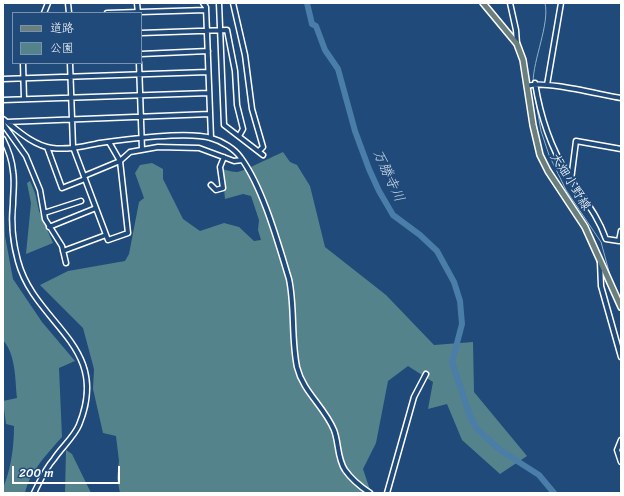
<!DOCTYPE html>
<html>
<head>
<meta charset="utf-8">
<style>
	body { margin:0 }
	#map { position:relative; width:624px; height:496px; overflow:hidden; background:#1f4a7a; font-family:Sriracha,"Klee One",sans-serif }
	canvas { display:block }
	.frame { position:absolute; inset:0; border:4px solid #fff; pointer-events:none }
	.legend { position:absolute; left:12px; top:12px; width:130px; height:52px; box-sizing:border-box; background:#1f4a7a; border:1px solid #7992af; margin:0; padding:5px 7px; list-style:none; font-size:12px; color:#fff }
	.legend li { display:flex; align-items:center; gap:8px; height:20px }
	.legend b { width:20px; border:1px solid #7992af }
	.scale { position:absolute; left:12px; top:466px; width:108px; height:18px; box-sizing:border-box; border:2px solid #fff; border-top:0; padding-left:5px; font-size:12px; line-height:14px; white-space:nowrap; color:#fff; -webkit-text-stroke:3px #1f4a7a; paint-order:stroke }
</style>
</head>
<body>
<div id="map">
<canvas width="624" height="496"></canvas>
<div class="frame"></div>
<ul class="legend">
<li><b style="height:5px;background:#6b7f7c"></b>道路</li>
<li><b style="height:11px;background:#55838c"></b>公園</li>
</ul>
<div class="scale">200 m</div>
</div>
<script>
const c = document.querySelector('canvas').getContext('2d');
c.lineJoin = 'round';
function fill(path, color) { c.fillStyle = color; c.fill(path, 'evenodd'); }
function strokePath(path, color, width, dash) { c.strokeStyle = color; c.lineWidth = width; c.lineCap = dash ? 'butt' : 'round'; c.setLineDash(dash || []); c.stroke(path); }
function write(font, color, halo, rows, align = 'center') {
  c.font = font + ' Sriracha,"Klee One",sans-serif'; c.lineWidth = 4; c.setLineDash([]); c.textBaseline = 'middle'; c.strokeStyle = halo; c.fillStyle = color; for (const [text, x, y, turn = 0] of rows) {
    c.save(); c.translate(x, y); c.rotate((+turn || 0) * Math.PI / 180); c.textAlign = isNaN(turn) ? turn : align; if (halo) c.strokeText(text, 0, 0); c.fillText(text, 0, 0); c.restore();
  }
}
const green = new Path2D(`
	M283,152L290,162L297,165L310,186L325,247L386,295L434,345L473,342L474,392L527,456L500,474L462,440L447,404L428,409L433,382L408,366L388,381L376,443L363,469L371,493H120L117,478L119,461L116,436L103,433L93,389L94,369L83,328L40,285L68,271L125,261L129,254L139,202L144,198L135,173L140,165L152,163L163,169V179L183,219L200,231L224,223L239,227L254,241L261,240L258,230L259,220L251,196L243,194L225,199L222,169C227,170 232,172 237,172C240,173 276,155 283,152Z
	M30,181L35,193L39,211L53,243L26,254L31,203L27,183Z
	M3,183L5,236L13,279L42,322L75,361L59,368L62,437C48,453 30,471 25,493H3C3,487 5,483 7,477C12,461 14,443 14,426L6,424L3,401L17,398C15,379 16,355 3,340Z
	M66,450L72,454L91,493H65Z`);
const stream = new Path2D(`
	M533,83C533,59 550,24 545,3
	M533,86L541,131L549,155L566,190L601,242L611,279`);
const river = new Path2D(`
	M307,3L312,24L316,26L325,50L338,69L355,131L369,169L379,191L393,215L420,235L437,251L454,282L460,301L462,324L452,362L470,416L477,429L500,450L539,475L554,493`);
const minor = new Path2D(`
	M68,3L69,13
	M137,3L138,13
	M203,3L206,7L211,138
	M219,3L224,125L263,155
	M233,3L245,55L252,109L263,147L259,151
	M510,3L516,30L517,44
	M44,13L48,3
	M107,13L206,10
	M141,33L227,30L235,71L237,105L243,129L239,136
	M141,54L208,51
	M23,63L24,99
	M70,63L73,147L108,240L128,233L120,161L109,142
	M139,63L142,150
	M3,79L208,72
	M535,83C540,114 550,146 567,173C581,197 596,211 606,239L619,241L621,231
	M547,85L561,3
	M528,86C544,80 601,95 621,98
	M3,100L209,93
	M3,119C17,130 34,146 52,148C68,150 85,146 100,143C126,139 188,131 211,138C222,141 235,149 241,158C263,188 278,243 289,279C295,307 291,338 297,367C303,392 324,406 334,430C339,443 337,458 345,470C352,480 361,487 370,493
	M7,122L210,114
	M3,124L26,156L40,190L45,219L62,246L66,263
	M3,139C8,149 12,160 13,171C15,182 13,193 13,204C11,223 13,243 18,261C35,325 112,345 79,425C74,437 61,448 54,459C45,469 40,481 34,493
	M47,147L62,188L85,179
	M84,176L120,161L130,152L158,147L199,148L234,161L242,160
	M571,180L576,141L621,149
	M211,185L216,190L223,188L220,167L224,157
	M44,213L81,201
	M49,227L96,208
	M63,251L106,235
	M600,262L601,286L621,357
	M621,440L617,450L621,462
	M387,493L414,397L426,374`);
const major = new Path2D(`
	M483,3L517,44L523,60L533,125L540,155L548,171L585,227L621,307`);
const streetNames = [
	["大畑小野線",570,182,58]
];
const waterNames = [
	["万勝寺川",388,176,65]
];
fill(green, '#55838c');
strokePath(stream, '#92b1ca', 1);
strokePath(river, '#4a7da7', 6);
strokePath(minor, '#fff', 7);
strokePath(major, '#fff', 8);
strokePath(minor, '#1f4a7a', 4);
strokePath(major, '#6b7f7c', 5);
write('13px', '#fff', '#1f4a7a', streetNames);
write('italic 14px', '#d2dee9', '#1f4a7a', waterNames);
</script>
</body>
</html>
